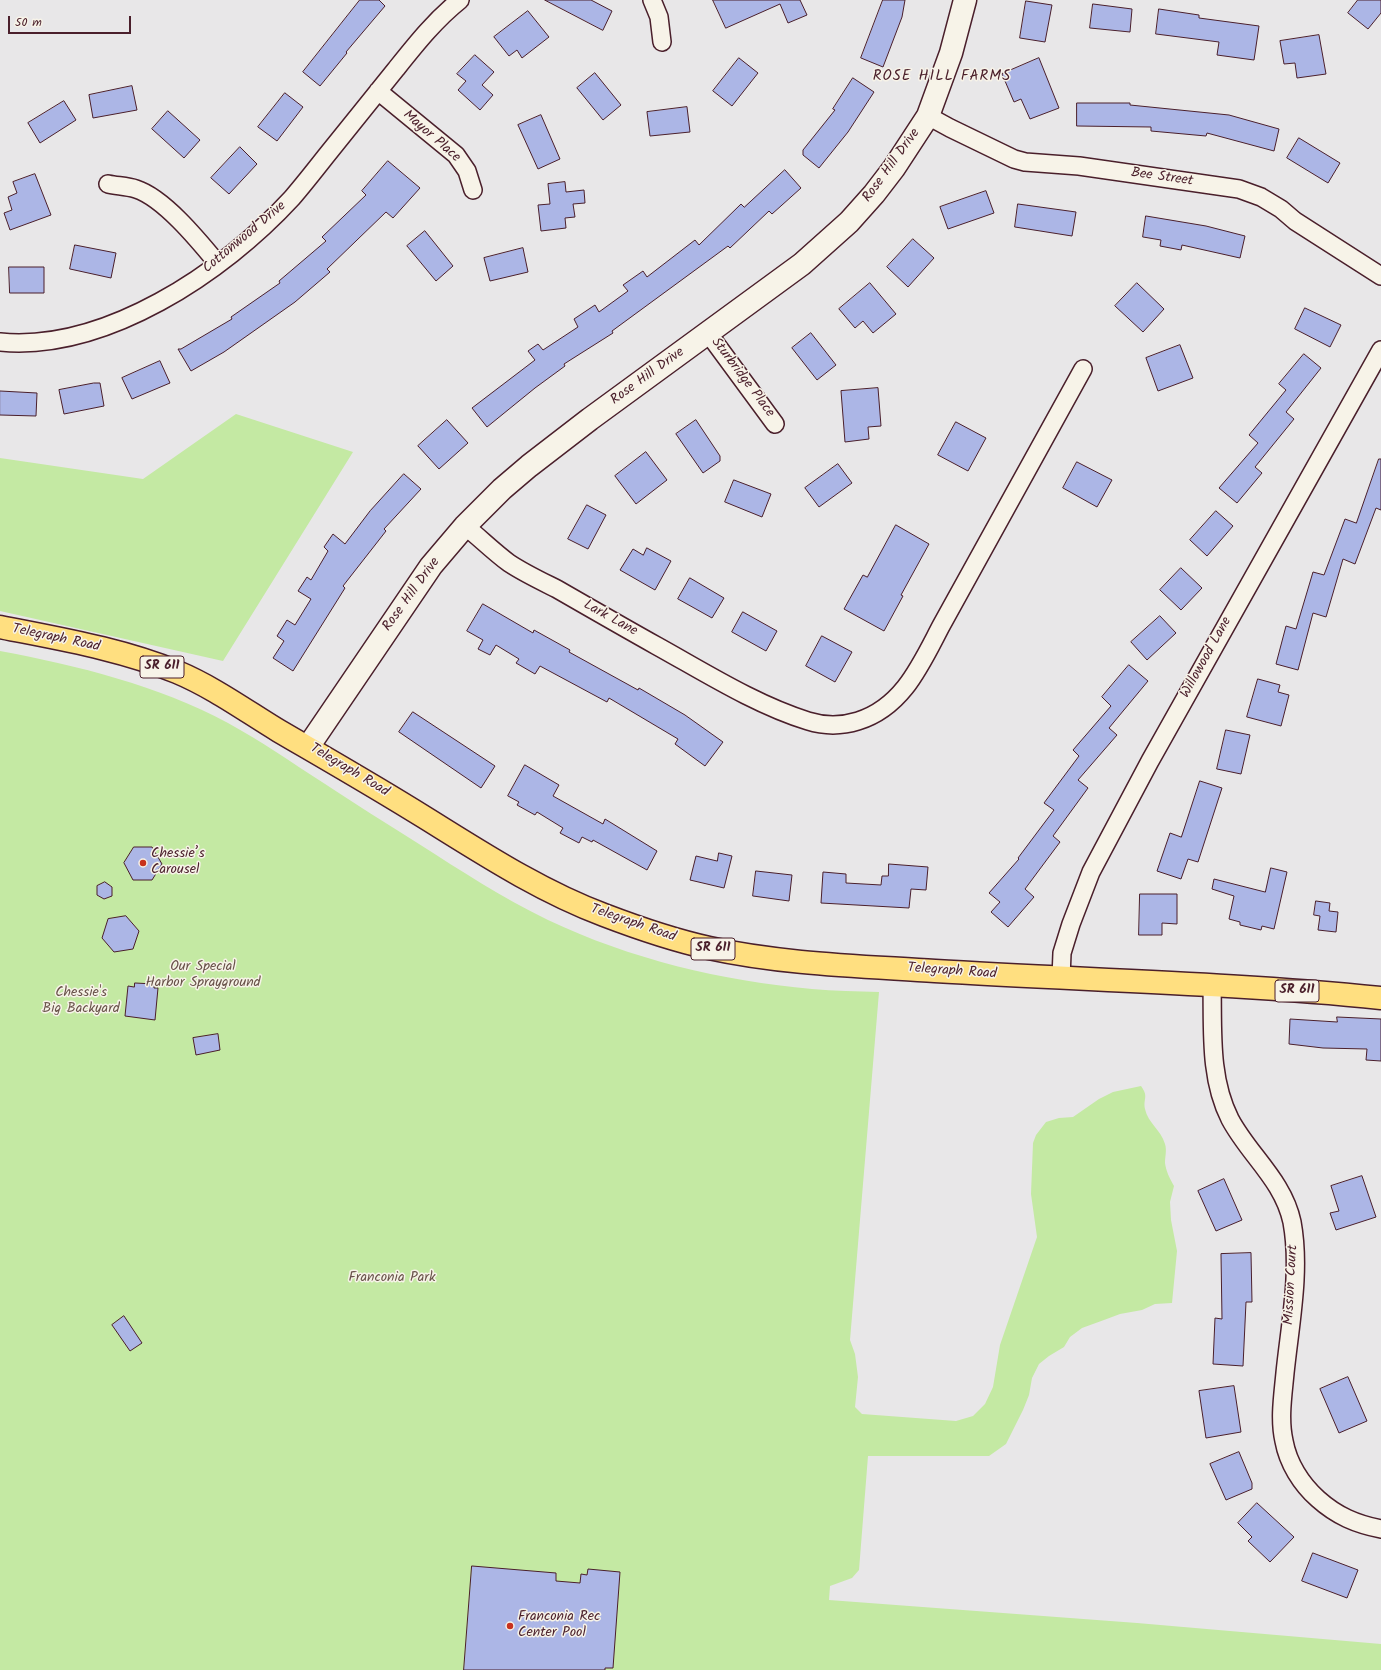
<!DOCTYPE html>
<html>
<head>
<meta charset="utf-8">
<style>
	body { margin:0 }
	#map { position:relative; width:1381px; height:1670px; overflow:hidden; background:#e8e7e8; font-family:Kalam,sans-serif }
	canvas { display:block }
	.scale { position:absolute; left:8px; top:16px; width:123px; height:18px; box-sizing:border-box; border:2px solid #4a1f2b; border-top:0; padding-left:5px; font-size:12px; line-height:14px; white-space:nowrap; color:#4a1f2b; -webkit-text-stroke:3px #f7f3e8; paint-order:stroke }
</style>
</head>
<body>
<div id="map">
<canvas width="1381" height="1670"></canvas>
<div class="scale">50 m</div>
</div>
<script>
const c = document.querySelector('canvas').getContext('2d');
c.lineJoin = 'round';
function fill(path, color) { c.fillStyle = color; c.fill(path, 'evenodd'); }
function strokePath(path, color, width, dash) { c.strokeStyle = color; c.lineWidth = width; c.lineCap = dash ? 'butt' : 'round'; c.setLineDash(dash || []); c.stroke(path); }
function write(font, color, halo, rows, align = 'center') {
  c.font = font + ' Kalam,sans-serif'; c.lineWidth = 3; c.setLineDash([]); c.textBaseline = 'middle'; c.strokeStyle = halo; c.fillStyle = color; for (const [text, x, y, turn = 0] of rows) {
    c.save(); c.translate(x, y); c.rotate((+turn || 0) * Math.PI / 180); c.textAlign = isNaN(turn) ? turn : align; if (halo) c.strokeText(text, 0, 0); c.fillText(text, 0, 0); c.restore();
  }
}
const green = new Path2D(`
	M236,414L353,452L223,661L0,611V458L143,479Z
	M0,651C79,666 157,685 228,723C261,741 291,762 322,782C354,803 387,824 419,844C461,871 503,898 548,920C630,959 722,981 812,989C834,991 857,991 879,992L850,1340L855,1354L858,1377L855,1407L862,1414L956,1421L973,1416L985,1404L993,1387L1000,1345L1037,1237L1031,1194L1033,1143L1036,1135L1046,1122L1059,1118L1073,1117L1099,1099L1113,1092L1141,1086C1149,1097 1143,1098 1145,1109C1148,1123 1161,1130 1165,1144C1167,1150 1165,1157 1165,1163C1166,1171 1170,1179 1174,1186L1170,1202L1171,1220L1177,1251L1172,1303L1155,1304L1142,1310L1120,1314L1104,1320L1082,1328L1070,1337L1064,1347L1049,1356L1039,1364L1032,1378L1029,1395L1023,1410L1006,1444L989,1456H868L859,1570L852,1578L830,1586L829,1600L1137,1623L1381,1644V1670H0Z`);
const building = new Path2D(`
	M360,0H379L385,6L346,52L347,53L320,86L303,72Z
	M545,0H591L612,11L603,30Z
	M713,0H800L807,15L788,23L780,4L726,28Z
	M883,0H905L902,17L883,67L861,58Z
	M1358,0H1381V13L1368,29L1348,13Z
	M1026,1L1052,5L1045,42L1020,38Z
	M1093,4L1132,9L1130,32L1090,28Z
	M1159,9L1199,15V18L1259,26L1254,60L1217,55L1219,42L1156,34Z
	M528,11L549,37L522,58L517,50L509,56L494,37Z
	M1319,35L1326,74L1297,78L1295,63L1284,64L1280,41Z
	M475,55L494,72L482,85L493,95L480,110L458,90L466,81L457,74Z
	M739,58L758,73L732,106L713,91Z
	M1039,58L1059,108L1030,119L1021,99L1014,102L1002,74Z
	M595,73L621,105L603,120L577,88Z
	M853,78L874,92L848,132L819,168L803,155V150L835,110L833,109Z
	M132,86L137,110L93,118L89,95Z
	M285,93L303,107L277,141L258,127Z
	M64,101L76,120L40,143L28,123Z
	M1077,103H1130V105L1229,115L1279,129L1274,151L1207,133L1206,136L1151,131V127L1077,126Z
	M687,107L690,132L650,136L647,112Z
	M168,111L200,140L184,158L152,129Z
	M541,115L560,159L538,169L518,125Z
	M1299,138L1340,163L1328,183L1287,158Z
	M240,147L257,164L229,194L211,178Z
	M388,161L420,188L393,218L386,212L327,269L330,272L295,302L224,352L191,371L178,349H181L232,319L231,317L280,283L279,281L326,241L322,237L366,195L362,191Z
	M785,170L801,188L772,214L769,211L730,248L728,246L612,331L613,333L564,364L565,366L535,388L487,427L472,408L535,360L528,351L538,344L543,350L578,327L574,319L595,305L599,312L628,291L623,285L643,271L647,277L695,240L699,245L741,204L744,207Z
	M35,174L51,215L10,230L4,213L12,210L8,197L17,193L13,182Z
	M565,182L566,192L584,190L585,203L573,204L575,217L565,218L566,228L541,231L538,205L550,204L548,184Z
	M986,191L994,213L948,229L940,207Z
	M1018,204L1076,212L1072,236L1015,227Z
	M1146,216L1206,226L1245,236L1240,258L1182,245L1181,250L1160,246L1161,240L1143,237Z
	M425,231L453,266L436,281L407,246Z
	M913,239L934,258L908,287L887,267Z
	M75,245L116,253L111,278L70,269Z
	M523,248L528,272L490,281L484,258Z
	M9,267H44V293H10Z
	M870,283L896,314L873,333L863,321L855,328L839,309Z
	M1137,283L1164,309L1143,332L1115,306Z
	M1305,308L1341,325L1330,347L1295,329Z
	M811,333L836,365L817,380L792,348Z
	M1180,345L1193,378L1158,391L1146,358Z
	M1304,354L1321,368L1286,412L1294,419L1255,467L1262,473L1237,503L1219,488L1258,443L1249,435L1286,390L1279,384Z
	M160,361L170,383L132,399L122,378Z
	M94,383H100L104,406L64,414L59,390Z
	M878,388L881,426L868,427L869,439L845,442L841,391Z
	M0,391L37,393L36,416L0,415Z
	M447,420L468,443L439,469L418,446Z
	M696,420L720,456V461L703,473L676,434Z
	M956,422L986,438L968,471L938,455Z
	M646,452L667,480L636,504L615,476Z
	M1379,459H1381V510L1376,508L1355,564L1343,559L1326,617L1313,613L1298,670L1276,664L1286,626L1296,629L1313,572L1324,575L1345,519L1356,523Z
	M1077,462L1112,480L1097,507L1063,488Z
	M838,464L852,483L819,507L805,488Z
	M404,474L421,489L384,529L386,531L343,586L345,588L293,671L273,658L284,641L277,636L287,620L295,625L311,599L298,591L307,577L311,580L328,551L324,547L333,534L345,544L370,511Z
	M734,480L771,494L762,517L725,502Z
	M587,505L606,515L588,549L568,539Z
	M1216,511L1233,526L1207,556L1190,540Z
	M896,525L929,544L901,595L903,596L884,631L844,609L863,575L867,577Z
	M647,548L671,561L655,590L620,570L633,549L643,555Z
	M1181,568L1202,588L1181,610L1160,590Z
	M690,578L724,598L712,618L678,599Z
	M483,604L533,633L534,630L570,650L569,652L638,690L639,688L685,715L723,742L705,766L675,744L678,739L609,698L607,702L540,666L535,674L516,663L519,659L496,645L490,655L478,649L483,640L467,631Z
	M743,612L777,631L766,651L732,632Z
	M1160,616L1176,633L1147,660L1131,642Z
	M822,636L852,652L835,682L806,666Z
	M1129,665L1148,681L1109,728L1117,735L1078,780L1088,788L1053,836L1060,842L1025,889L1034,897L1008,927L991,912L1000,902L989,893L1019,859L1018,858L1054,810L1044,803L1079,756L1073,750L1111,706L1102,697Z
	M1258,679L1280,685L1278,692L1289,695L1281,726L1247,717Z
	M413,712L495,766L481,788L399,732Z
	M1226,730L1250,735L1241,774L1217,769Z
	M525,765L559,785L553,796L603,824L605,819L657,851L647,870L593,840L592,842L582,837L579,843L560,833L563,828L537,812L535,815L517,805L519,802L508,796Z
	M1200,781L1222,788L1198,862L1188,859L1181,879L1157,871L1170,833L1181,837Z
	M134,847H152L162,864L152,880H133L124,863Z
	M719,853L732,856L724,888L690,880L696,856L717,861Z
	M889,864L928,867L926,890L911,889L909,908L821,903L823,872L846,874V883L881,885L882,876H888Z
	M1271,868L1287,872L1274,929L1262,926L1261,930L1240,925V922L1229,919L1234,896L1212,889L1214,879L1265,892Z
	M756,871L792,875L789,901L753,896Z
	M105,882L112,887V896L104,899L97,895V886Z
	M1140,894H1177V924L1162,923V935H1139Z
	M1316,901L1330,903L1329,911L1338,912L1336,932L1318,930L1320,916L1314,915Z
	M126,916L139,931L133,949L114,952L102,938L108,919Z
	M135,983L154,984V988H158L155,1020L125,1016L128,986L134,987Z
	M1337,1017L1381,1019V1061L1366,1060L1367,1049L1323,1048L1289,1044L1290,1019L1337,1022Z
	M218,1034L220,1050L196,1055L193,1038Z
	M1362,1176L1376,1217L1336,1230L1330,1213L1339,1211L1331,1186Z
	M1224,1179L1242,1220L1216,1231L1198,1191Z
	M1251,1253L1252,1302H1246L1243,1366L1213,1364L1215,1318L1222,1319L1221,1254Z
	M124,1316L142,1343L130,1351L112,1325Z
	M1348,1377L1367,1421L1339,1433L1320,1389Z
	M1234,1386L1241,1432L1206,1438L1199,1391Z
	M1239,1452L1252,1483V1489L1226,1500L1210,1464Z
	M1257,1503L1294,1537L1270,1562L1248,1541L1252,1537L1238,1523Z
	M1313,1553L1358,1570L1347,1598L1302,1581Z
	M472,1566L556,1573V1581L580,1583L581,1574L587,1575L588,1569L620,1572L613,1668H605V1670H464Z`);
const street = new Path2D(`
	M652,0L659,17L662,42
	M378,91L456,155L467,171L473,190
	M928,116L950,128L1014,159L1025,162L1079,166L1239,189L1261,197L1281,209L1295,221L1381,276
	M108,184C117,186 127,186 136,189C164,198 199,241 218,264
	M708,333L775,424
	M0,342C105,352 223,273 292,198C304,184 315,170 326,156C349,127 373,98 396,69C416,44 435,20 460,0
	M465,526C480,538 494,552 509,563C524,573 541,581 557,589C590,608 623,627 657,646C704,672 756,705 808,721C824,726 842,726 858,721C903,707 921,664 941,626L1083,369
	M1061,978L1062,953L1071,924L1091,872L1150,761L1381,350
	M1212,985C1213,1029 1209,1078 1230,1119C1249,1155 1283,1180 1292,1222C1301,1271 1290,1324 1285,1373C1283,1395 1279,1419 1284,1441C1288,1463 1301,1484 1318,1499C1337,1516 1356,1524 1381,1529`);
const secondary = new Path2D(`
	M308,747L431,566L465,526L502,489L529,466L590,419L802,264L849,222L874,194L894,168L928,116L951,53L965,0`);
const primary = new Path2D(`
	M0,627C60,639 121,649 177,672C213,687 246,711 279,731C327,759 376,787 424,817C482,853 540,891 604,915C638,928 673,940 709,948C782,964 859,966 935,971C1083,980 1233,983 1381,998`);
const markers = [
	[143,863,4,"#c8321e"],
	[510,1626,4,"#c8321e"]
];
const shields = [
	[162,667,44],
	[713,949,44],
	[1297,991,44]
];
const shieldNames = [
	["SR 611",162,667],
	["SR 611",713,949],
	["SR 611",1297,991]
];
const streetNames = [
	["Mayor Place",431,137,41],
	["Rose Hill Drive",892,166,-54],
	["Bee Street",1162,178,8],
	["Cottonwood Drive",245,238,-40],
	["Rose Hill Drive",648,377,-36],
	["Sturbridge Place",742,378,53],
	["Rose Hill Drive",412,595,-54],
	["Lark Lane",610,619,29],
	["Telegraph Road",56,639,12],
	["Willowood Lane",1207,658,-61],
	["Telegraph Road",349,771,31],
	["Telegraph Road",633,924,19],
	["Telegraph Road",952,972,4],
	["Mission Court",1292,1285,-87]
];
const poiNames = [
	["Chessie’s",151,855],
	["Carousel",151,871],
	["Franconia Rec",518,1618],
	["Center Pool",518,1634]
];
const parkNames = [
	["Our Special",203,968],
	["Harbor Sprayground",203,984],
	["Chessie's",81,994],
	["Big Backyard",81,1010],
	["Franconia Park",392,1279]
];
const neighbourhoodNames = [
	["ROSE HILL FARMS",942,77]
];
fill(green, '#c4e9a3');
fill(building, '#acb6e6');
strokePath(building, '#4a1f2b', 1);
strokePath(street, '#4a1f2b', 20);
strokePath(secondary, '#4a1f2b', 25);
strokePath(primary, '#4a1f2b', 25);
strokePath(street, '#f7f3e8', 17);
strokePath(secondary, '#f7f3e8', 22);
strokePath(primary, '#ffdf80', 22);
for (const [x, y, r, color] of markers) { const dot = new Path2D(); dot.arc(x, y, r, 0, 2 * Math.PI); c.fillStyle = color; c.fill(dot); strokePath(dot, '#f7f3e8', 1.5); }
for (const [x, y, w] of shields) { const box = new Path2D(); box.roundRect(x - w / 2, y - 11, w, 22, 3); c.fillStyle = '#f7f3e8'; c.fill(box); strokePath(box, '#4a1f2b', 1); }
write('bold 13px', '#4a1f2b', null, shieldNames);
write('14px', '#4a1f2b', '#f7f3e8', streetNames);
write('14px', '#4a1f2b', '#f7f3e8', poiNames, 'left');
write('14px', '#685249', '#f7f3e8', parkNames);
c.letterSpacing = '1px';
write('15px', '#4a1f2b', '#f7f3e8', neighbourhoodNames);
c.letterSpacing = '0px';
</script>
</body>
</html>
